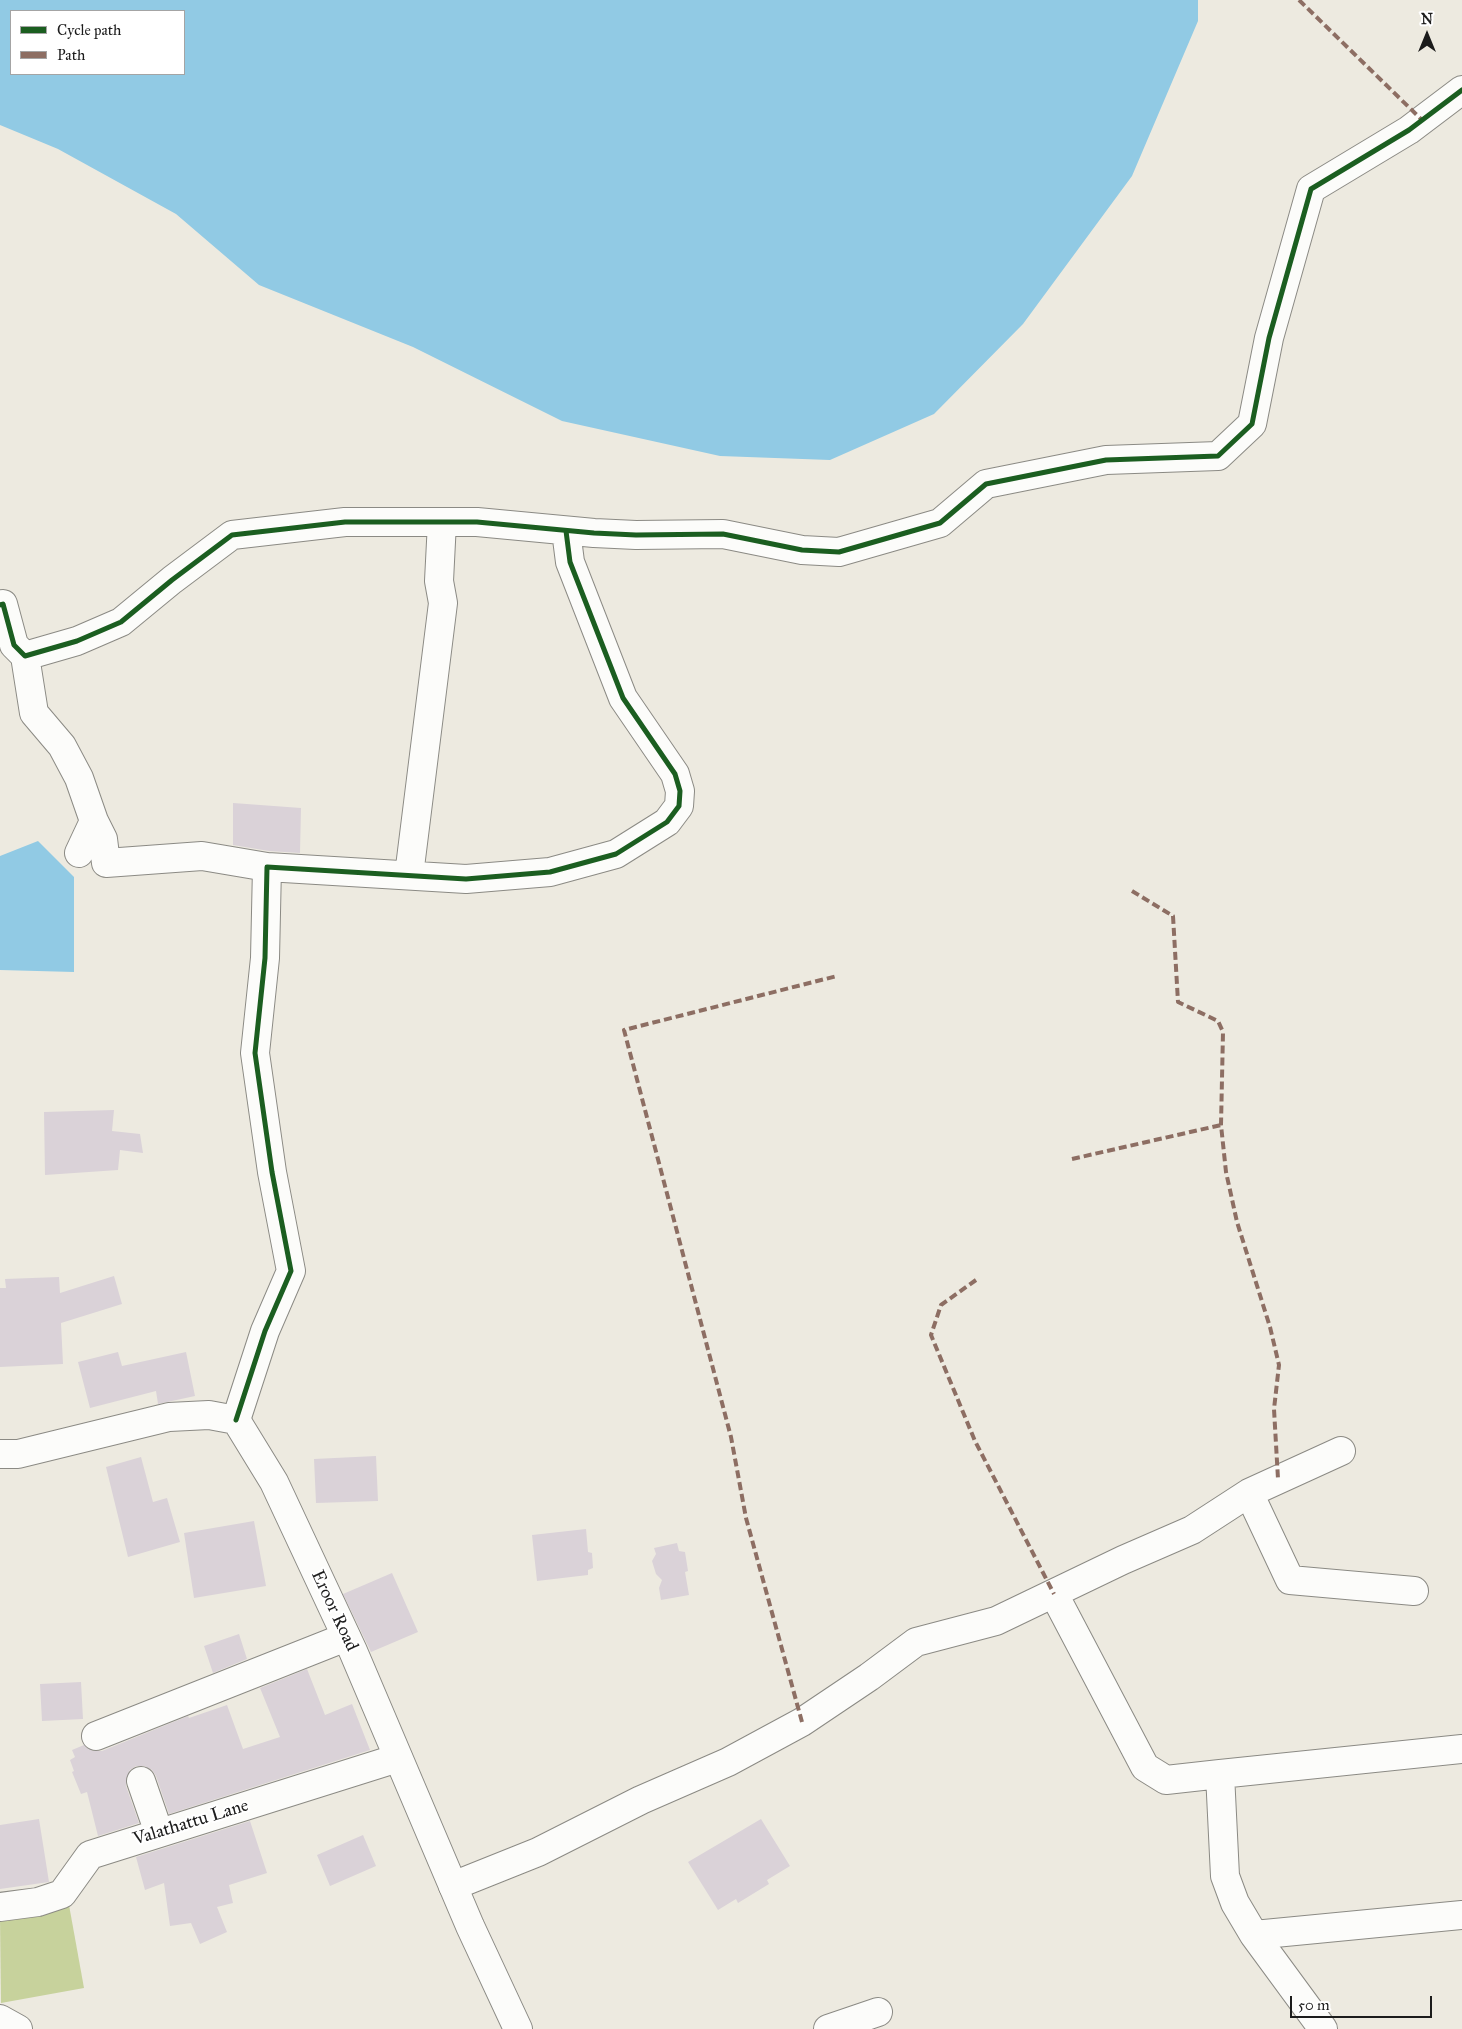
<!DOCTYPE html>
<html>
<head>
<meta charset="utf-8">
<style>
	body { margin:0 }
	#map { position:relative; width:1462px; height:2029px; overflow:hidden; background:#edeae0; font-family:"IM FELL Great Primer",serif }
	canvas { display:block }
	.legend { position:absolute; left:10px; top:10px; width:175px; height:65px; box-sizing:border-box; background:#fff; border:1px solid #a4a4a4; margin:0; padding:6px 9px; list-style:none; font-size:15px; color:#1c1c1c }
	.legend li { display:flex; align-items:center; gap:10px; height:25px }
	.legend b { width:25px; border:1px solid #a4a4a4 }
	.north { position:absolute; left:1402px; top:10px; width:50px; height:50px; -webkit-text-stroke:4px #fff; paint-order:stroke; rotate:0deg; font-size:14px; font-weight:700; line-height:20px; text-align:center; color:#1c1c1c }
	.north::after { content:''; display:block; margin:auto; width:18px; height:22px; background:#1c1c1c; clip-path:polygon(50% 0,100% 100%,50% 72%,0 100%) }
	.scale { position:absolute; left:1290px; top:1996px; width:142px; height:22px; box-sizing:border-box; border:2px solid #1c1c1c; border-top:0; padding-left:6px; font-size:15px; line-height:18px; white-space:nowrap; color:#1c1c1c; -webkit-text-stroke:4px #fff; paint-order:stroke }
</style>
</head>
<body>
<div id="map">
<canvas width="1462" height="2029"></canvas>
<ul class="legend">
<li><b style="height:6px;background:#1b5e20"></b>Cycle path</li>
<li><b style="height:6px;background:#8d6e63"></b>Path</li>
</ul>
<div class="north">N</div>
<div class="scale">50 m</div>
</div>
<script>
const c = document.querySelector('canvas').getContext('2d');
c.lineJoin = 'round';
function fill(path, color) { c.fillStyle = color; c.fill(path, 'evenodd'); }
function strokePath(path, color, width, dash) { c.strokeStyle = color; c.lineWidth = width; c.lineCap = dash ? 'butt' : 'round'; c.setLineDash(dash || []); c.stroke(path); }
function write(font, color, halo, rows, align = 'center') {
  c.font = font + ' "IM FELL Great Primer",serif'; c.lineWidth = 4.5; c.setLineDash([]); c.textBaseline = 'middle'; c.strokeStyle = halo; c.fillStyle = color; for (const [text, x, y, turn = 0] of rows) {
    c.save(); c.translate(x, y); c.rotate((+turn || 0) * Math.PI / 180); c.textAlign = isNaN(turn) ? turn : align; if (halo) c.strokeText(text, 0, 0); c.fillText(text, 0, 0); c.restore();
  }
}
const green = new Path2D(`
	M69,1905L84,1988L1,2003L0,1917Z`);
const water = new Path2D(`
	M0,0H1198V21L1132,176L1023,324L934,414L830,460L720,456L562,421L413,347L259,285L176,214L58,149L0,125ZM11,11H184V74H11Z
	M38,841L74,877V972L0,970V856Z`);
const building = new Path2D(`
	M233,803L301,808L300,853L269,851L233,845Z
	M114,1110L112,1131L140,1134L143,1153L120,1150L118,1170L45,1175L44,1112Z
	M114,1276L122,1304L61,1323L63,1364L0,1367V1288H6L5,1279L59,1277L60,1293Z
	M118,1352L122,1366L186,1352L195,1396L158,1404L156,1391L90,1408L78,1362Z
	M376,1456L378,1501L316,1503L314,1459Z
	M141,1457L153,1502L167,1498L180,1542L128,1557L106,1467Z
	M254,1521L266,1586L194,1598L184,1533Z
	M586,1529L588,1552L592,1553L593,1568L588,1570V1575L537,1581L532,1535Z
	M677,1543L679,1551L685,1552L688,1571L685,1572L689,1595L661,1600L659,1588L662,1580L656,1574L652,1561L656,1554L654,1548Z
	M392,1573L418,1632L371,1652L343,1594Z
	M239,1634L247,1659L213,1673L204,1646Z
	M307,1669L325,1715L352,1704L370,1750L169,1814L156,1776L152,1770L144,1766H136L130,1770L126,1779V1786L139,1823L98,1836L87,1792L81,1794L72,1772L74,1771L70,1760L75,1757L72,1750L84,1745L93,1751H102L188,1716L189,1718L227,1705L243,1749L280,1737L260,1688Z
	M81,1682L83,1719L42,1721L40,1684Z
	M39,1819L49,1882L0,1889V1825Z
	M761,1819L790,1866L767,1880L769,1884L738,1903L736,1899L718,1910L688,1862Z
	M250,1821L267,1873L229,1885L233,1903L217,1907L227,1932L200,1944L191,1923L170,1926L164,1883L145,1890L136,1857Z
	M363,1835L376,1866L330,1886L317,1855Z`);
const minor = new Path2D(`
	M0,605L3,604L14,645L25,656L77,641L121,622L172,580L232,535L345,522H477L594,533L636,535L723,534L802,550L839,552L940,523L986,484L1106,460L1218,456L1252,424L1269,338L1311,189L1409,130L1462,90
	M25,656L34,713L62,746L79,778L94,821L79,853
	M94,821L103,839L106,863L202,856L267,867
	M409,875L443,603L439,581L442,522
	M236,1420L265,1331L291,1271L272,1172L255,1053L265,958L267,867L466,879L550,872L616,854L667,822L679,806L680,791L675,774L623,698L570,562L566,531
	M1249,1493L1290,1580L1414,1591
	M1054,1594L1145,1767L1166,1780L1220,1774L1225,1876L1235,1903L1254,1935L1462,1915
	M96,1736L346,1637
	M1220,1774L1462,1749
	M141,1781L159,1833
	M453,1886L538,1852L641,1800L728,1762L802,1722L869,1677L916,1642L996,1621L1123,1560L1192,1530L1249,1493L1341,1451
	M0,1907L38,1902L62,1894L90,1855L398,1758
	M1254,1935L1323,2029
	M0,2019L18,2029
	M828,2029L878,2012`);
const major = new Path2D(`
	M0,1454H18L169,1417L209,1415L236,1420L274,1482L353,1651L470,1926L518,2029`);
const quiet = new Path2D(`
	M1299,0L1422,120
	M1132,891L1173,916L1178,1002L1218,1021L1223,1032L1221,1125L1226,1172L1237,1222L1270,1327L1279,1365L1274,1409L1278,1479
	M1072,1159L1221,1125
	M976,1280L941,1305L931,1335L975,1441L1054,1594
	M802,1722L746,1518L731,1437L624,1030L837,976`);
const cycleway = new Path2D(`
	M0,605L3,604L14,645L25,656L77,641L121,622L172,580L232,535L345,522H477L594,533L636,535L723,534L802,550L839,552L940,523L986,484L1106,460L1218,456L1252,424L1269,338L1311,189L1409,130L1462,90
	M236,1420L265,1331L291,1271L272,1172L255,1053L265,958L267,867L466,879L550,872L616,854L667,822L679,806L680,791L675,774L623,698L570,562L566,531`);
const streetNames = [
	["Eroor Road",334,1611,65],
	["Valathattu Lane",191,1823,-17]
];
fill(green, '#c7d29c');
fill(water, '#91cae4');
fill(building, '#dad2d8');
strokePath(minor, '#8b8a84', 30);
strokePath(major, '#8b8a84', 30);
strokePath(minor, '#fcfcfa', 28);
strokePath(major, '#fcfcfa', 28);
strokePath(quiet, '#8d6e63', 4, [8, 4]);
strokePath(cycleway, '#1b5e20', 5);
write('18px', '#1c1c1c', '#fff', streetNames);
</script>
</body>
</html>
